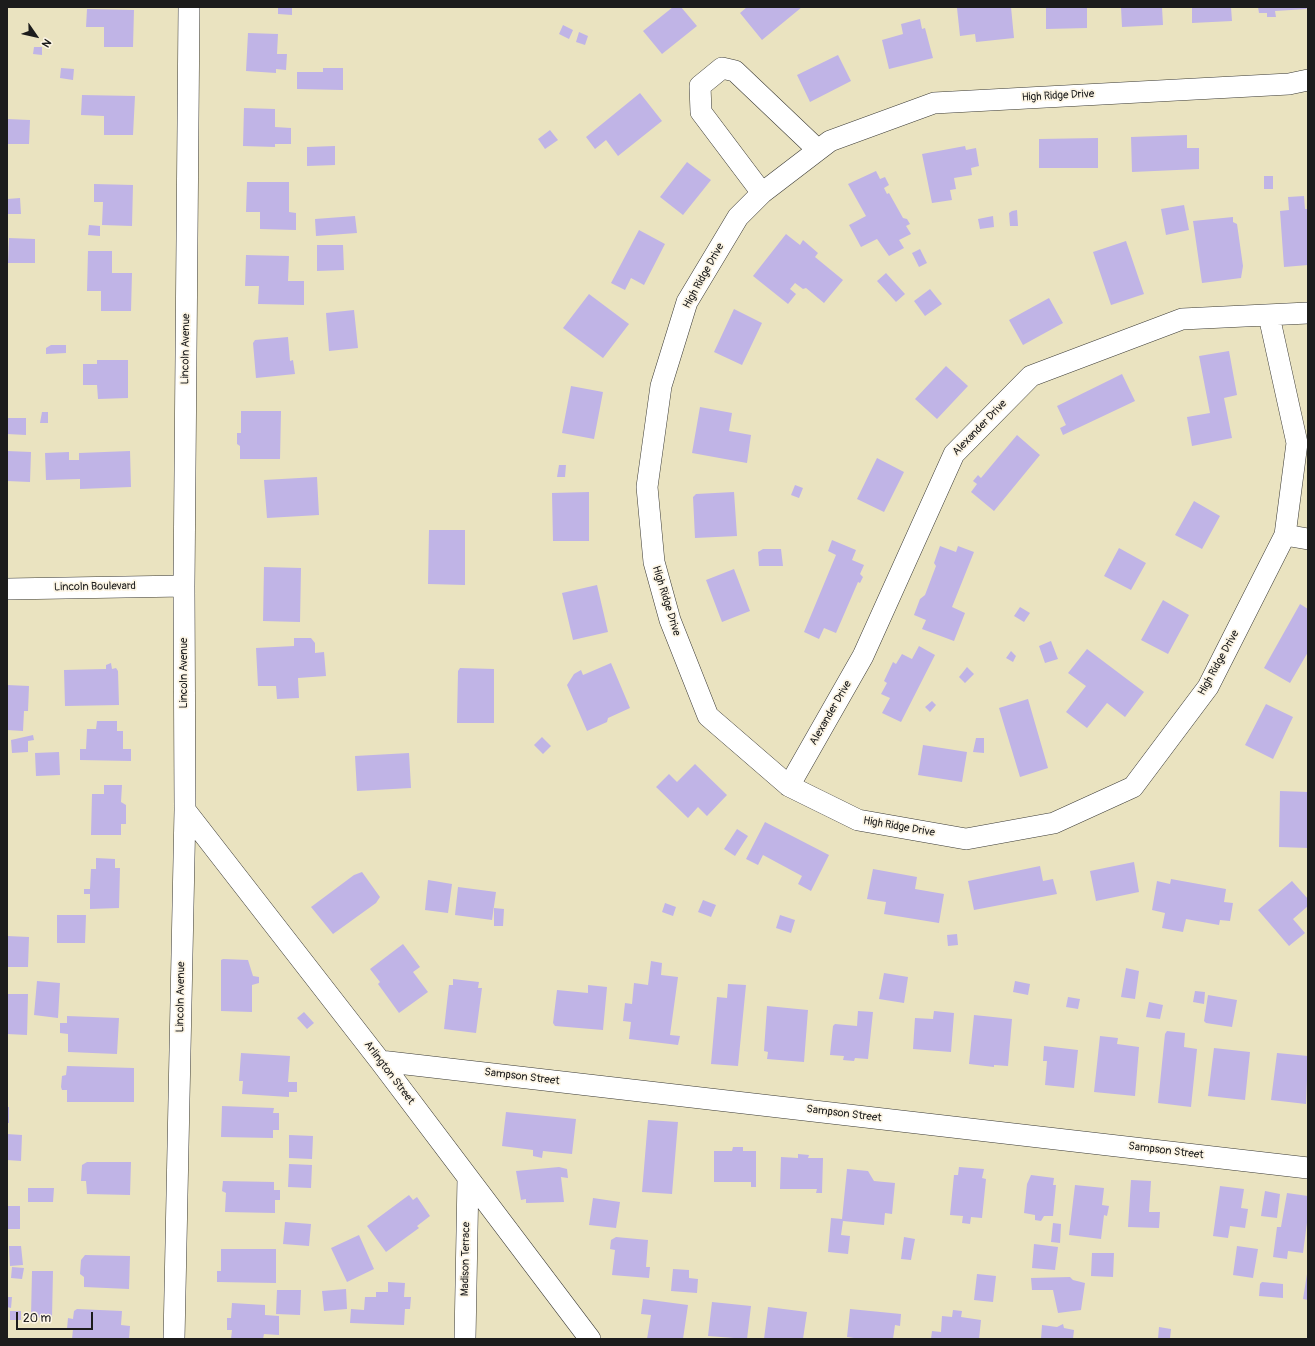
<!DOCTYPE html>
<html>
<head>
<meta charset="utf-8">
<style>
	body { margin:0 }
	#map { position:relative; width:1315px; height:1346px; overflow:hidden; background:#eae3c0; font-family:Pangolin,sans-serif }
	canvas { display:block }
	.frame { position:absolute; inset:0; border:8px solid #1c1c1c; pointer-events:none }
	.north { position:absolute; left:16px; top:16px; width:40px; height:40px; -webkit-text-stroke:3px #fcf5e5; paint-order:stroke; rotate:124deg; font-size:11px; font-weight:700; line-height:16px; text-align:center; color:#1c1c1c }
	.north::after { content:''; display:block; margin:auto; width:14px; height:18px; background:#1c1c1c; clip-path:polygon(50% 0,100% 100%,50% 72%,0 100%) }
	.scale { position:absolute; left:16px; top:1312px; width:77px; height:18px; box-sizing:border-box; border:2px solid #1c1c1c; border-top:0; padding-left:5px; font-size:12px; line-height:14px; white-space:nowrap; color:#1c1c1c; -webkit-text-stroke:3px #fcf5e5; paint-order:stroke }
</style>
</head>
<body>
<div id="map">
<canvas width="1315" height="1346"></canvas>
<div class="frame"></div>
<div class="north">N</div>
<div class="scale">20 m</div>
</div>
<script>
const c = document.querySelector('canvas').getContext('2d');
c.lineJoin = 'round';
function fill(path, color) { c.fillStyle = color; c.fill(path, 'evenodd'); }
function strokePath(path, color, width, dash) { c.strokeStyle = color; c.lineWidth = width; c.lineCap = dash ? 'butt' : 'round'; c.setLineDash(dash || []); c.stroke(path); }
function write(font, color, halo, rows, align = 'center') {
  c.font = font + ' Pangolin,sans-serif'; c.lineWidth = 3.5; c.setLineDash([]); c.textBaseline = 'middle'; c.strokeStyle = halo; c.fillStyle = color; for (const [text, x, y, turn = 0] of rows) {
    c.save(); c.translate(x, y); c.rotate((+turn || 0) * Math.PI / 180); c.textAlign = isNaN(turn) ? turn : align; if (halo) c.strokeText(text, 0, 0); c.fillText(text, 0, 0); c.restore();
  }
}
const building = new Path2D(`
	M278,7H292V15L278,14Z
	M673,7H681L697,26L662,54L643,31Z
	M747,7H802L762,40L740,13Z
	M968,7H1011L1014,38L976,42L975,34L960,36L957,8Z
	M1046,7H1087V28L1046,29Z
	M1121,7H1162L1163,25L1122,27Z
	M1192,7H1231L1232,21L1192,23Z
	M1258,7H1306L1307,9L1275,11L1276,17H1267V13H1259Z
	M87,9L134,10L133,47H104V27H86Z
	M920,19L922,29L925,28L933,58L889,69L882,40L903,34L901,24Z
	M563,25L573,30L569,39L559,34Z
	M579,32L588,36L585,45L576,42Z
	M248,33L278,34L277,54H287L286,70L276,69V73L246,71Z
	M34,47H42V55L33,54Z
	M838,55L851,81L810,102L797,75Z
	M61,68L74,69L73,80L60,78Z
	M323,68H343V90L297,89V72H323Z
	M640,93L662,121L618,156L606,140L595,149L586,137Z
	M82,95L135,96L133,135H104V116L81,115Z
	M244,108L275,109V127L291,128V144H275V147L243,146Z
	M7,119L30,120L29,144H7Z
	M550,130L558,140L545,149L538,139Z
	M1187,135V148H1199V169L1132,172L1131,137Z
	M1098,138V168H1039V139Z
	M335,146V165L307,166V147Z
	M965,146L966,150L976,148L979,166L971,168L972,175L954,178L956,189L950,190L952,200L932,203L922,154Z
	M687,162L711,180L683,215L660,197Z
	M876,171L880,179L885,177L889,185L884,188L887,194L889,193L903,218L907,219L910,224L906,226L911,234L899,240L904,248L889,256L877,239L861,247L849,225L866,216L848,184Z
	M1264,176H1273V189H1264Z
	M247,182H289V212L296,213V230L260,229V212H246Z
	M94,184L133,185L132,226L102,225L103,202H94Z
	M1304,196L1305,209H1308V265L1284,267L1280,211L1289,210L1288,197Z
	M20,198L21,214H7V199Z
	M1184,205L1189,230L1166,235L1161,209Z
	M1017,210L1018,226H1010L1009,213L1012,211Z
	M355,216L357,233L316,236L315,219Z
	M993,216L994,227L980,229L978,219Z
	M1233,217V222L1237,224L1243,266L1241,278L1202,283L1193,221Z
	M89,225L100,226V236L88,235Z
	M639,230L665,244L644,285L631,278L625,290L611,283Z
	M786,234L800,245L803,240L818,253L815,257L843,280L824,303L806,288L803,289L795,283L790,289L796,294L788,304L753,276Z
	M9,238L35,239V263H8Z
	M1126,241L1144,294L1111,305L1093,252Z
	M317,245H343L344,270L317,271Z
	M920,249L927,263L919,267L912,253Z
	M88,251H112V273H132L131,311H101V291H87Z
	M246,255L289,256L288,281H304V305L258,304L259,286H245Z
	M886,273L905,294L896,302L877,281Z
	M930,289L942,304L925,316L914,301Z
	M589,294L629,324L603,358L563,328Z
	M1049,298L1063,323L1023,345L1009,320Z
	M734,309L762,323L742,365L714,352Z
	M354,310L358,348L329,351L326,313Z
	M288,337L290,361L293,360L295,374L256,378L253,343L255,340Z
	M51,345H66V353L46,354V348Z
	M1229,351L1237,395L1224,398L1232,438L1192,446L1187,417L1210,413L1199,356Z
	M97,360H128V398L98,399L97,385H83V364H97Z
	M946,366L968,386L937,419L915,399Z
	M1122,374L1135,401L1063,435L1060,428L1066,425L1057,406Z
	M571,386L603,392L594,439L562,433Z
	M700,407L732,413L729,431L751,435L747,463L692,453Z
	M241,411H281L280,459H240V446L237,444V433H241Z
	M42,412H48V423H40Z
	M7,418H26V435L7,434Z
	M1017,435L1040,455L994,511L971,492L977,484L973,481L978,475L981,478Z
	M7,451L31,452L30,482L7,481Z
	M130,451L131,487L80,489V479L46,480L45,453L69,452V460H79V453Z
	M877,458L904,472L884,512L857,499Z
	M559,465H566L565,477H557Z
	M317,477L319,515L267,518L264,480Z
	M795,485L803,488L799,498L791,495Z
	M589,492V541H553L552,493Z
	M734,492L737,536L695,538L693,497L696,494Z
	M1194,501L1220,516L1202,549L1175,535Z
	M429,530H465V585L428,584Z
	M832,540L856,550L852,560L864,565L860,574L863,577L860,583L858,582L836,633L824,628L819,639L804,632L836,555L828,551Z
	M940,546L956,552L958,546L974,552L952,607L965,613L954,641L922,629L926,620L914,615L920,599L925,595L936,566L934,563Z
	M1119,548L1146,563L1131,590L1104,576Z
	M763,549H781L783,566H759L758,552Z
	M264,567L301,568L300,622L263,621Z
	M734,569L750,611L722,622L706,580Z
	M597,585L608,632L573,640L562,593Z
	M1163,600L1189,615L1168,654L1141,640Z
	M1300,604L1308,609V652L1290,683L1264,668Z
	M1020,607L1030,613L1024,622L1014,616Z
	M294,638H311L315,643V653L324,652L326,676L298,678L299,698L277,699L276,686H258L256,648L294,646Z
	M1051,641L1058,659L1045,663L1039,646Z
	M919,646L935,655L901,722L882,713L890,698L881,694L887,683L884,681L893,662L896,664L902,654L912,659Z
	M1087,649L1144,692L1125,717L1107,703L1087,728L1066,712L1086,686L1068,673Z
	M1011,651L1016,656L1013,662L1006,658Z
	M111,663L112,669L116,668L118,671L119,705L65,706L64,670L106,669V665Z
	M611,663L630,708L608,718L607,722L587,731L567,685L574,674L581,670L583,675Z
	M967,667L974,674L965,683L959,677Z
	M460,668L494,669V723H457L458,671Z
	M7,685L29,686L28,711H24L23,731L7,730Z
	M1028,699L1048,768L1020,777L999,708Z
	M932,701L936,705L930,712L925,707Z
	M1266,704L1293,717L1273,759L1245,745Z
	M97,721H117V731H123V749H131V761L80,760V749H86L87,729H96Z
	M33,735L34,740L28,741V752L12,753L11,740Z
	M542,737L551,746L543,754L534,745Z
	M976,738H984V753L973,752Z
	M923,745L967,752L962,782L918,775Z
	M59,752L60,775L36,776L35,753Z
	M409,753L411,788L357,791L355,756Z
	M695,764L727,795L707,816L698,807L688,818L656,787L669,774L677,782Z
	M104,785H122L121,802L126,805V824H121V835H91L92,794H104Z
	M1280,791L1308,792V848L1279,847Z
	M765,822L829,855L811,891L798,884L802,876L763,855L758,865L746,859Z
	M737,829L748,836L735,856L724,849Z
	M96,858L115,859V868H120L119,908L90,909V894H84V889H90L91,869H96Z
	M1134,862L1139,892L1096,901L1090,871Z
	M1040,866L1043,881L1053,879L1057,894L974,910L968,881Z
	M873,869L917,877L915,889L944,894L939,923L884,914L886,902L867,899Z
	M362,872L380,897L376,903L333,934L311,907L354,875Z
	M1171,879L1226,889L1224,902L1233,903L1230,921L1220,920L1219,925L1186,919L1183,932L1162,928L1165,913L1152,910L1157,881L1170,884Z
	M428,880L452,884L448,913L425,910Z
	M1292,881L1308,899V906L1293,919L1305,933L1289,946L1258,910Z
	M458,887L496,892L492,920L455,915Z
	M703,900L716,905L711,917L698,912Z
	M665,903L676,907L673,916L662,912Z
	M494,908L504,909L503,926H494Z
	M57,915H86L85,943H57Z
	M780,915L795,920L791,933L776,928Z
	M957,934L958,945L948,946L947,935Z
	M7,936L29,937L28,967H7Z
	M403,944L420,967L413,972L428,992L399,1013L378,984L380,982L370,969Z
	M223,959L248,960L253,976L259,977V983L252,985V1012L221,1011V960Z
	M651,961L662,963L661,975L678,977L670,1035L680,1036L678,1045L629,1039L631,1022L623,1021L625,1003L632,1004L634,983L648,985Z
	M1126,968L1139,971L1135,999L1121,997Z
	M884,973L908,977L904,1003L879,999Z
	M453,979L479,982L478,988H482L476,1033L444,1029L449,985H453Z
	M37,981L60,983L58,1018L34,1015Z
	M1015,981L1030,984L1028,995L1013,992Z
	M728,984L746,985L738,1066L711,1064L717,997L727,998Z
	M588,985L607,987L603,1030L555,1026L553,1023L557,990L588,993Z
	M1195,991L1205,992L1204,1004L1193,1002Z
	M7,994H28L27,1035L7,1034Z
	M1208,995L1237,1000L1232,1027L1206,1023L1204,1021Z
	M1068,997L1080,999L1078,1009L1066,1007Z
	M1149,1002L1163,1005L1160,1019L1146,1017Z
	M767,1006L808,1010L804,1062L767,1059L768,1052L764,1051Z
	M858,1011L873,1012L868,1059L855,1058L854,1061L843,1060L844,1056L830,1055L833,1026L835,1024L857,1026Z
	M934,1011L954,1013L951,1052L913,1049L915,1018L933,1019Z
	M304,1012L314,1023L307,1029L297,1018Z
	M974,1015L1012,1019L1008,1066L994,1065V1067L969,1064Z
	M67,1016L119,1018L117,1054L68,1052V1034L60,1033V1023H67Z
	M1167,1031L1185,1033L1184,1047L1197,1049L1191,1107L1158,1103L1165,1034Z
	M1100,1036L1118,1038L1117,1044L1139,1047L1135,1096L1094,1092Z
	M1044,1046L1078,1050L1074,1088L1045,1085L1047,1061H1043Z
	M1214,1048L1250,1052L1245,1100L1208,1096Z
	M241,1053L290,1056L288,1082H297V1092H289V1097L242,1094L243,1081H239Z
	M1277,1053L1308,1056L1306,1104L1271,1100Z
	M67,1066L134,1068V1102H67V1090H62L61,1087L62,1076L66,1075Z
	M222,1106L274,1108L273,1113H279V1130H273V1138L221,1137Z
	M7,1107H9V1123H7Z
	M506,1112L576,1119L572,1154L543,1151L542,1158L533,1156V1150L502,1146Z
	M648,1120L678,1122L672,1194L642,1192Z
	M7,1134L22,1135L21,1161L7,1160Z
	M289,1135L313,1136L312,1159L289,1158Z
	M733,1147H743V1151H756V1187H751V1182H714V1151H732Z
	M798,1154L809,1155L808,1158H823L822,1193H816L817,1189H780L781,1157L798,1158Z
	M87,1162H131L130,1195L87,1194L86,1181H81L82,1165Z
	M289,1164L312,1165L311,1188L288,1187Z
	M559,1167L567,1169L568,1178L561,1177L564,1202L526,1203V1199L521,1200L516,1171Z
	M959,1167L984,1169L982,1178L986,1179L982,1218L971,1217L970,1224L962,1223L963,1216L950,1215L954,1175H958Z
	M847,1169L868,1171L874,1181L895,1183L892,1214L885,1213L884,1225L843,1221L841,1235L850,1236L848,1254L828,1252L831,1218L842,1219Z
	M1031,1175L1054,1178L1053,1185H1056L1053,1216H1044L1041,1221L1035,1220V1215L1024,1213L1027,1184Z
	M1131,1180L1151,1181L1149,1212H1160L1159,1228L1128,1227Z
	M223,1181L274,1182V1190H280V1200H275V1213L225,1212L226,1193L222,1191Z
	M1075,1185L1104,1188L1102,1205L1109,1206L1107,1216L1104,1215L1101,1239L1069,1235Z
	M1220,1186L1244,1189L1241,1208L1248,1209L1245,1228L1230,1226L1228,1238L1213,1236Z
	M28,1188H54L53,1202H28Z
	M1265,1191L1280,1194L1277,1218L1261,1216Z
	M1287,1193L1308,1196V1215L1303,1253L1288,1251L1287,1259L1273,1257L1277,1227H1281Z
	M409,1195L413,1200L417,1197L430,1216L417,1226L419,1228L386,1252L367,1226Z
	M593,1198L620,1202L616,1228L589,1225Z
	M7,1206H20V1229H7Z
	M285,1222L311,1224L309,1246L283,1244Z
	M1053,1223L1061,1224L1060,1243L1051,1242Z
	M359,1235L374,1269L347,1282L331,1248Z
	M616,1237L648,1240L646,1267H650L649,1278L612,1275L615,1250L610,1249L611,1240Z
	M904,1237L915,1239L911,1260L901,1259Z
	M1034,1244L1058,1247L1055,1270L1032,1268Z
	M9,1246H21L23,1265L10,1266Z
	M1237,1246L1258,1249L1253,1278L1233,1275Z
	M221,1249H276V1283L217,1282V1271H221Z
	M1092,1253H1114L1113,1277L1091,1276Z
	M85,1255L130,1256L129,1289L84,1287V1277L80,1274L81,1260Z
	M12,1267L24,1268L22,1279L11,1278Z
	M673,1269L689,1270V1278L698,1279L697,1293L671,1291Z
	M32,1271H53L52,1318L31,1317Z
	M977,1274L996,1276L993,1302L974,1300Z
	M1307,1274H1308V1300L1303,1299Z
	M1070,1277L1073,1280L1085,1283L1081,1310L1058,1313L1053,1290H1032L1031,1278Z
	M388,1282L405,1283L404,1297H411L410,1309H405L404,1325L350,1323L351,1309L364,1310L365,1297H376V1292H388Z
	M1262,1282L1283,1284V1298L1259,1296L1260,1284Z
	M346,1289L347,1309L324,1311L322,1291Z
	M277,1290H301L300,1315L276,1314Z
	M7,1297H12L11,1308L7,1307Z
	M643,1299L688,1305L683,1339H647L651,1315L641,1314Z
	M712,1302L751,1306L747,1339L708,1336Z
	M232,1303L265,1305V1315L279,1316V1335L264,1334L263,1339H231L232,1330H227V1318H231Z
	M768,1307L807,1312L803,1339H764Z
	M77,1309L122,1311L121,1325L130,1326L129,1339H72L73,1329H67L68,1318L73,1319L74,1311Z
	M850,1309L901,1314L900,1326L895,1325L893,1339H861L847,1337Z
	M953,1310L962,1311L961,1317L981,1320L979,1339H931L932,1331L941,1332L942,1316L952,1317Z
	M10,1311H21V1320H10Z
	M1063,1324L1064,1328L1074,1330L1073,1339H1041L1042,1325L1057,1327Z
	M1159,1327L1171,1329L1170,1339H1158Z`);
const minor = new Path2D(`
	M762,193L701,112L700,86L722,68L735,71L818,150
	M1269,316L1297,443L1285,535L1208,687L1133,787L1054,823L966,839L858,820L789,786L708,716L670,620L654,562L647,487L661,386L687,302L738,217L762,193L830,141L934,103L1289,84L1308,80
	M1285,535L1308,539
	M7,589L184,586
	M789,786L863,656L954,454L1031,376L1182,319L1308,313
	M185,810L380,1061L590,1339
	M380,1061L1308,1168
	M174,1339L185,810L184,586L189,7
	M465,1339L468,1178`);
const streetNames = [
	["High Ridge Drive",1058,96,-3],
	["High Ridge Drive",704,276,-61],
	["Lincoln Avenue",186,349,-89],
	["Alexander Drive",980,428,-46],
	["Lincoln Boulevard",95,587,-1],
	["High Ridge Drive",666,601,73],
	["High Ridge Drive",1219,663,-61],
	["Lincoln Avenue",184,673,-90],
	["Alexander Drive",831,713,-60],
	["High Ridge Drive",899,827,10],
	["Lincoln Avenue",181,997,-89],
	["Arlington Street",389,1073,53],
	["Sampson Street",522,1077,7],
	["Sampson Street",844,1114,7],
	["Sampson Street",1166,1151,7],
	["Madison Terrace",466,1259,-89]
];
fill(building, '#c0b4e6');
strokePath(minor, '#3b3a35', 22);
strokePath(minor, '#fff', 21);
write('11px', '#1c1c1c', '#fcf5e5', streetNames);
</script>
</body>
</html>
